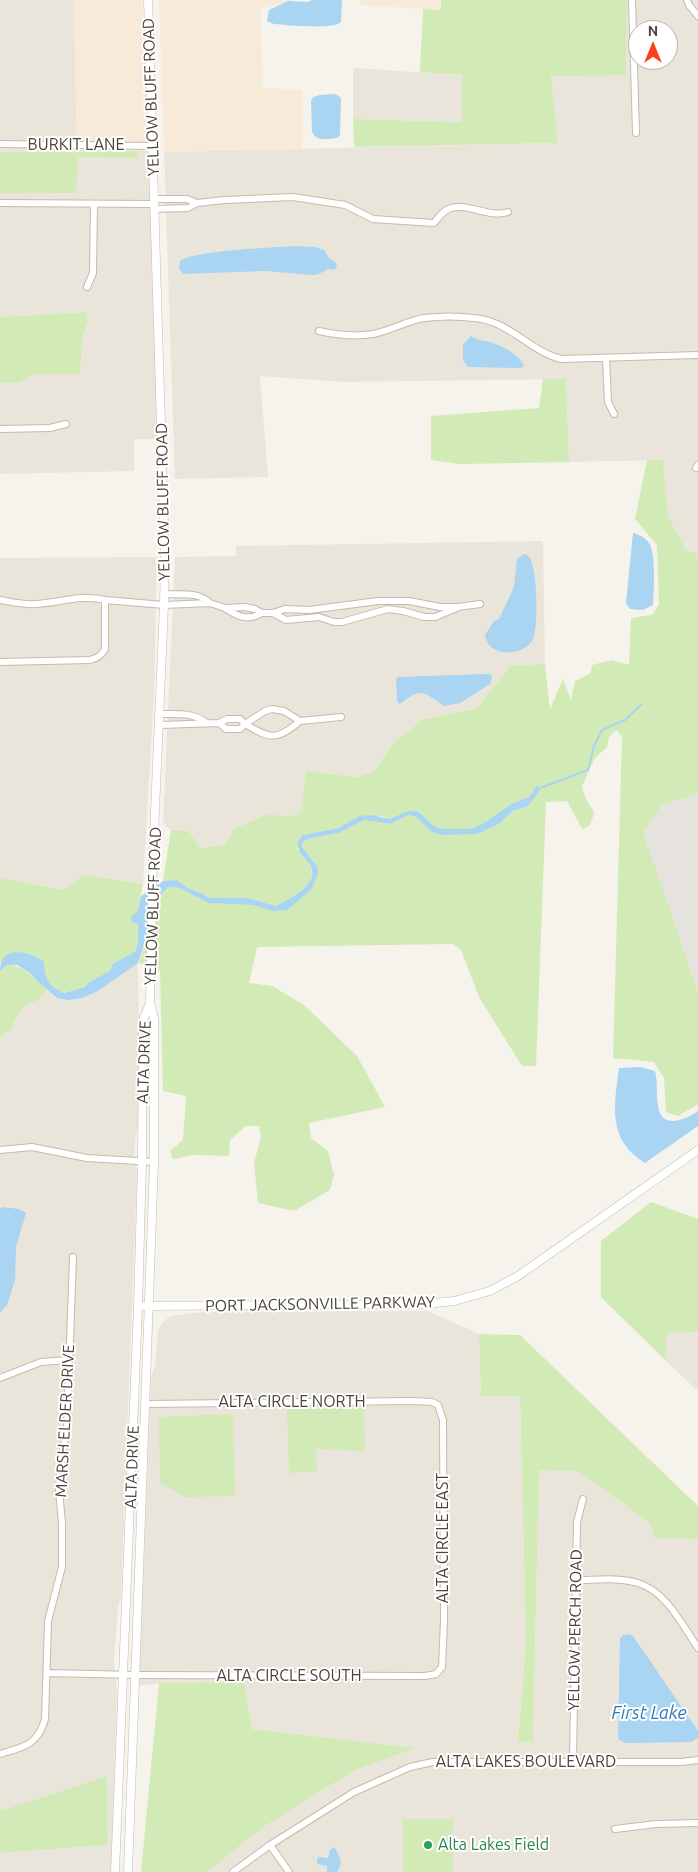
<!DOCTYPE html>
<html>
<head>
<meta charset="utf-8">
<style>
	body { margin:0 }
	#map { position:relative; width:698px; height:1872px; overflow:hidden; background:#f6f3ec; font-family:Ubuntu,sans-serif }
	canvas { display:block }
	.north { position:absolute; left:628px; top:20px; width:50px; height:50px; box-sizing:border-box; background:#fff; border:1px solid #b7b4b0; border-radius:50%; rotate:0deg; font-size:14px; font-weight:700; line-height:20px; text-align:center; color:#4b4439 }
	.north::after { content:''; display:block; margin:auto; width:18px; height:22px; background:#fc3f1d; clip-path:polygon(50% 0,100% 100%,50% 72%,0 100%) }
</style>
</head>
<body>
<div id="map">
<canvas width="698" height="1872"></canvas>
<div class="north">N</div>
</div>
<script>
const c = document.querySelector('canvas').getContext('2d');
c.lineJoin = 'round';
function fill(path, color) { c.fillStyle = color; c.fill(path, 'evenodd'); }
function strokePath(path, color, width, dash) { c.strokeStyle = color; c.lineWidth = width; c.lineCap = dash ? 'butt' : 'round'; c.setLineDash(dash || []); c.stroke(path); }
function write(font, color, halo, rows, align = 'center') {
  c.font = font + ' Ubuntu,sans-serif'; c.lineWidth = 4; c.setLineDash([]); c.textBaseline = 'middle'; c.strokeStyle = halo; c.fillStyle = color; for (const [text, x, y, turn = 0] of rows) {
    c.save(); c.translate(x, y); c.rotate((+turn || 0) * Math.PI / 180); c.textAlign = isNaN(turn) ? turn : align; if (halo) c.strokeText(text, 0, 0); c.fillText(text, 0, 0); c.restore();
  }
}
const residential = new Path2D(`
	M0,0H74L77,151L0,152Z
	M627,0H698V554L686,550L668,516L663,460L569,462L566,379L344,382L260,376L268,477L175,479L164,152L558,143L551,75H626ZM638,30H668V60H638Z
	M353,68L462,75V122L353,119Z
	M138,151H148L158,439H134V471L0,474V383H18L34,374H80L83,335L88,322L87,312L0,317V193L78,157L137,158Z
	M543,541L545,664L511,665L476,709L423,719L392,744L374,772L356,777L306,771L301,812L290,817L269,814L235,828L224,845L200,848L189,831L171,830L163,823L175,557L236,556V546Z
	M157,557L154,693L143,884L84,875L63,890L0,878V558Z
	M138,963L140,1118L136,1133L134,1158L137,1174L121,1596L118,1607L114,1662L117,1691L111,1872H0V1853L108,1845L107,1776L0,1811V1037L10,1031L21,1009L39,999L47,990L57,998L98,991Z
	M428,1311L479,1334L481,1396H520L526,1642L518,1741L533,1740L539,1469L578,1471L650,1523L655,1537L698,1539V1872H207L262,1828L355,1770L413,1748L252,1729L244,1682L159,1683L139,1686L151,1378L155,1365L158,1330L162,1323L170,1316L205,1312Z
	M666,1332H698V1391L666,1361Z`);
const commercial = new Path2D(`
	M74,0H142L148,151H77Z
	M159,0H292L261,9L262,88L303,90L302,149L164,152Z
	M360,0H441V10L360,5Z`);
const industrial = new Path2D(`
	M698,794V991L642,833L661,806Z`);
const green = new Path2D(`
	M441,0H627L626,75L551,76L558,143L354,147L353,119L462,122V75L420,72L423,9L441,10Z
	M138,151V158L78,157L76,193H0V152Z
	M87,312L88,322L83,335L80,374H34L18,383H0V317Z
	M543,379H566L569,462L460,464L431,460V416L539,408Z
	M647,460H663L668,516L686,550L698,554V794L661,806L643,833L698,991V1104L678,1116L666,1112L664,1078L654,1062L613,1058L622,736L616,730L609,737L607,747L595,758L582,786C583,790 584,795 586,799C594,813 597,809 589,826L582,829L567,801L546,802L536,1066H522L479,997L461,950L453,944L257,947L249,983L272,986L304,1005L357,1056L385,1107L309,1123L311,1138L328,1151L334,1175L330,1190L294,1211L258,1203L254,1163L261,1137L259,1126H246L230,1140L229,1156L194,1155L173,1159L170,1151L183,1140L186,1096L163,1091L160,971L139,963L161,894L169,887L180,888L208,903L252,905L273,911L311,890L317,866L302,847V843L307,839L339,833L364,820L390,824L409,815L416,817L432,832L477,834L499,824L513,811L528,806L536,786L529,797L511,804L487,821L471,829H441L434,826L419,812H405L390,819L381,816H359L338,828L303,835L297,849C302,855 309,861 311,868C318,888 289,899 276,906L248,898H209L204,894L188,888L177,880L163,881L171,830L189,831L200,848L224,845L235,828L269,814L290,817L301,812L306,771L356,777L374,772L392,744L423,719L476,709L511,665L545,664L550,709L563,679L571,700L575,681L591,673L592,665L612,660L629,665L631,618L652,615L659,604L657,545L635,519Z
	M84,875L143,884L137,913L138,943L135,953L112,964L110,971L89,982L85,987L64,993C48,985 45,980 44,962H0V878L63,890Z
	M7,965C28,966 32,978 47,990L39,999L21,1009L10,1031L0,1037V971Z
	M651,1202L698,1219V1332L666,1333V1361L601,1297V1241Z
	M479,1334L520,1335L698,1506V1539L655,1538L650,1523L578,1471L539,1470L533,1741L518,1742L526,1642L520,1396H481Z
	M364,1408L365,1451L316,1449L317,1471L289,1473L287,1409Z
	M233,1414L235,1496L185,1497L160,1483L159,1417Z
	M244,1682L252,1729L415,1748L355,1770L262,1828L207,1872H141L159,1683Z
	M107,1776L108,1845L0,1853V1811Z
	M403,1819H453V1872H403Z`);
const water = new Path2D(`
	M312,0H342L341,22C333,30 287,25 274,24L267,21L269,10L288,1L308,2Z
	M335,94L339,96L341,99L340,135L337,138C327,139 317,142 312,132L311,101L313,97L320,95Z
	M293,246L315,247L324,250L329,258L336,263L337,267L334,270L328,269L319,274L312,275L265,271L183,274L179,269L180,261C196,250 270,248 293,246Z
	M471,336C476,341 485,340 493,343C503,346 521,356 524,366L520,368L468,367L463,360V345Z
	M633,533C638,534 646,538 649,543C656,552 654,592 653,605L643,610L630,609L626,603Z
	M524,554C528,555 528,555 530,558C537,571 539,626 533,639C524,657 488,658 485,635L494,621L499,619L514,587L517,559Z
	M485,674H490L492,677L490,684L460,703L444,706C423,691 421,687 400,704L397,701L396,679L398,677Z
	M537,785L540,790L528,806L513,811L499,824L477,834L441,835L432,832L416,817L409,815L390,824L364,820L339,833L307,839L302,843V847L317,866L318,874L311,890L287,910L273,911L252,905L208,903L180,888L169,887L161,894L138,963L98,991L82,998L68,1000L57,998L39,983L30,973L17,965H7L0,971C0,944 29,951 44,962C45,980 48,985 64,993L85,987L89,982L110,971L112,964L135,952L138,943V925L131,920L132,915L137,913L141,896L163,881L177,880L188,888L204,894L209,898H248L276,906C289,899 321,885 310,865C304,855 297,854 298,841L303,835L338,828L359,816L372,815L390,819L405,812L412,811L419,812L434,826L441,829H471L487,821L511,804L529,797Z
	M641,1067L655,1071C658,1083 656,1094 658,1106C661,1130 686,1120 698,1111V1126L645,1163C607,1140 614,1106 619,1068Z
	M3,1207L19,1209L26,1213L16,1247L15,1280L7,1305L0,1313V1209Z
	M628,1634L633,1636L698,1731V1738L691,1742L625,1743L618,1739L620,1639L623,1635Z
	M334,1847C340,1856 344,1863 337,1872H327V1866L317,1864V1859L319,1857L328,1858L330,1850Z`);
const stream = new Path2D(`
	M538,790L540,788L588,770L594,746L602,730L625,720L642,704`);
const minor = new Path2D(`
	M632,0L636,133
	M687,0L689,5L698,16
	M0,144L153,146
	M155,199H187L197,203
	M0,203L155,204
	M155,209L188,208L197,203L225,200L293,197L345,205L373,219L434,223C437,219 441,214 445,211C463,199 488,219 508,212
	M87,287L93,273L94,204
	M319,331C337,335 355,337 373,334C390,331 406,321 424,318C440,316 458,316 474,318C510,321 529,351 561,359L698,355
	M606,358L608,402L614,414
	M0,429L50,428L66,424
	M696,468L698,465
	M165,594C180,595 198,591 210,603
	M0,600C12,602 23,605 35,604C59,603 81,594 105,600L164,605L210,603L225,608L244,607L255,609L262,613H273L285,609L309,610L378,601H409L440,607H458L480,604
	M226,609C239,617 248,621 262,613
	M273,613L286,620L319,617L334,622H342L388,609L403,611L424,617H435L457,608
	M0,662L90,660C97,658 101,656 105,649V600
	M160,714C179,714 191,712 207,723
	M219,723L227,719H240L245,724L265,711L272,709L284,711L300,721L341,717
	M160,725L219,723L226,729H240L245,724C270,739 277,741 300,721
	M0,1150L32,1147L87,1158L154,1162
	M0,1378L41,1362L69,1360
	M576,1580C596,1580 619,1577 638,1583C667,1592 682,1625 698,1648
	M47,1673L136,1675L425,1676L436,1674L442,1667L444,1620L443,1420L438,1405L432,1402L413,1401L145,1404
	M0,1754C24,1747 38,1745 45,1719L48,1621L62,1567V1524L59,1490L60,1471L67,1425L73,1257
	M573,1761L577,1522L583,1499
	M615,1829L656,1824L698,1823
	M270,1845L289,1872
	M233,1872L270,1845L354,1792L410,1767L433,1762H681L698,1760`);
const tertiary = new Path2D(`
	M145,1306L425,1304L454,1301L490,1291L518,1276L698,1150
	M115,1872L138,1306L142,1162L143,1020L150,1003
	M128,1872L154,1162V1019L150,1003L153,856L164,605L165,557L148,0`);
const markers = [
	[428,1845,5,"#2e9e5b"]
];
const streetNames = [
	["YELLOW BLUFF ROAD",151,97,-92],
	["BURKIT LANE",76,145],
	["YELLOW BLUFF ROAD",163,502,-91],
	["YELLOW BLUFF ROAD",153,906,-88],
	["ALTA DRIVE",144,1062,-88],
	["PORT JACKSONVILLE PARKWAY",320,1304,-1],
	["ALTA CIRCLE NORTH",292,1402],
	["MARSH ELDER DRIVE",65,1421,-87],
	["ALTA DRIVE",132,1467,-88],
	["ALTA CIRCLE EAST",443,1538,-90],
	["YELLOW PERCH ROAD",575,1630,-89],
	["ALTA CIRCLE SOUTH",289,1676],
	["ALTA LAKES BOULEVARD",526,1762]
];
const leisureNames = [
	["Alta Lakes Field",438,1845]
];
const waterNames = [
	["First Lake",649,1713]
];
fill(residential, '#eae5da');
fill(commercial, '#f7ead8');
fill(industrial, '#e6e2dd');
fill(green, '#d2eab5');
fill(water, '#a9d4f2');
strokePath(stream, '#a9d4f2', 2);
strokePath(minor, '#c2bbae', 8);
strokePath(tertiary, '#c2bbae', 9);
strokePath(minor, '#fff', 6);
strokePath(tertiary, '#fff', 8);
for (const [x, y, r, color] of markers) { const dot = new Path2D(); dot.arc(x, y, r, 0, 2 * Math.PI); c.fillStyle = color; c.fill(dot); strokePath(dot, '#fff', 2); }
write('16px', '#4b4439', '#fff', streetNames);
write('16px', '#27864d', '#fff', leisureNames, 'left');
write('italic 18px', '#2e7ab2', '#fff', waterNames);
</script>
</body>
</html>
